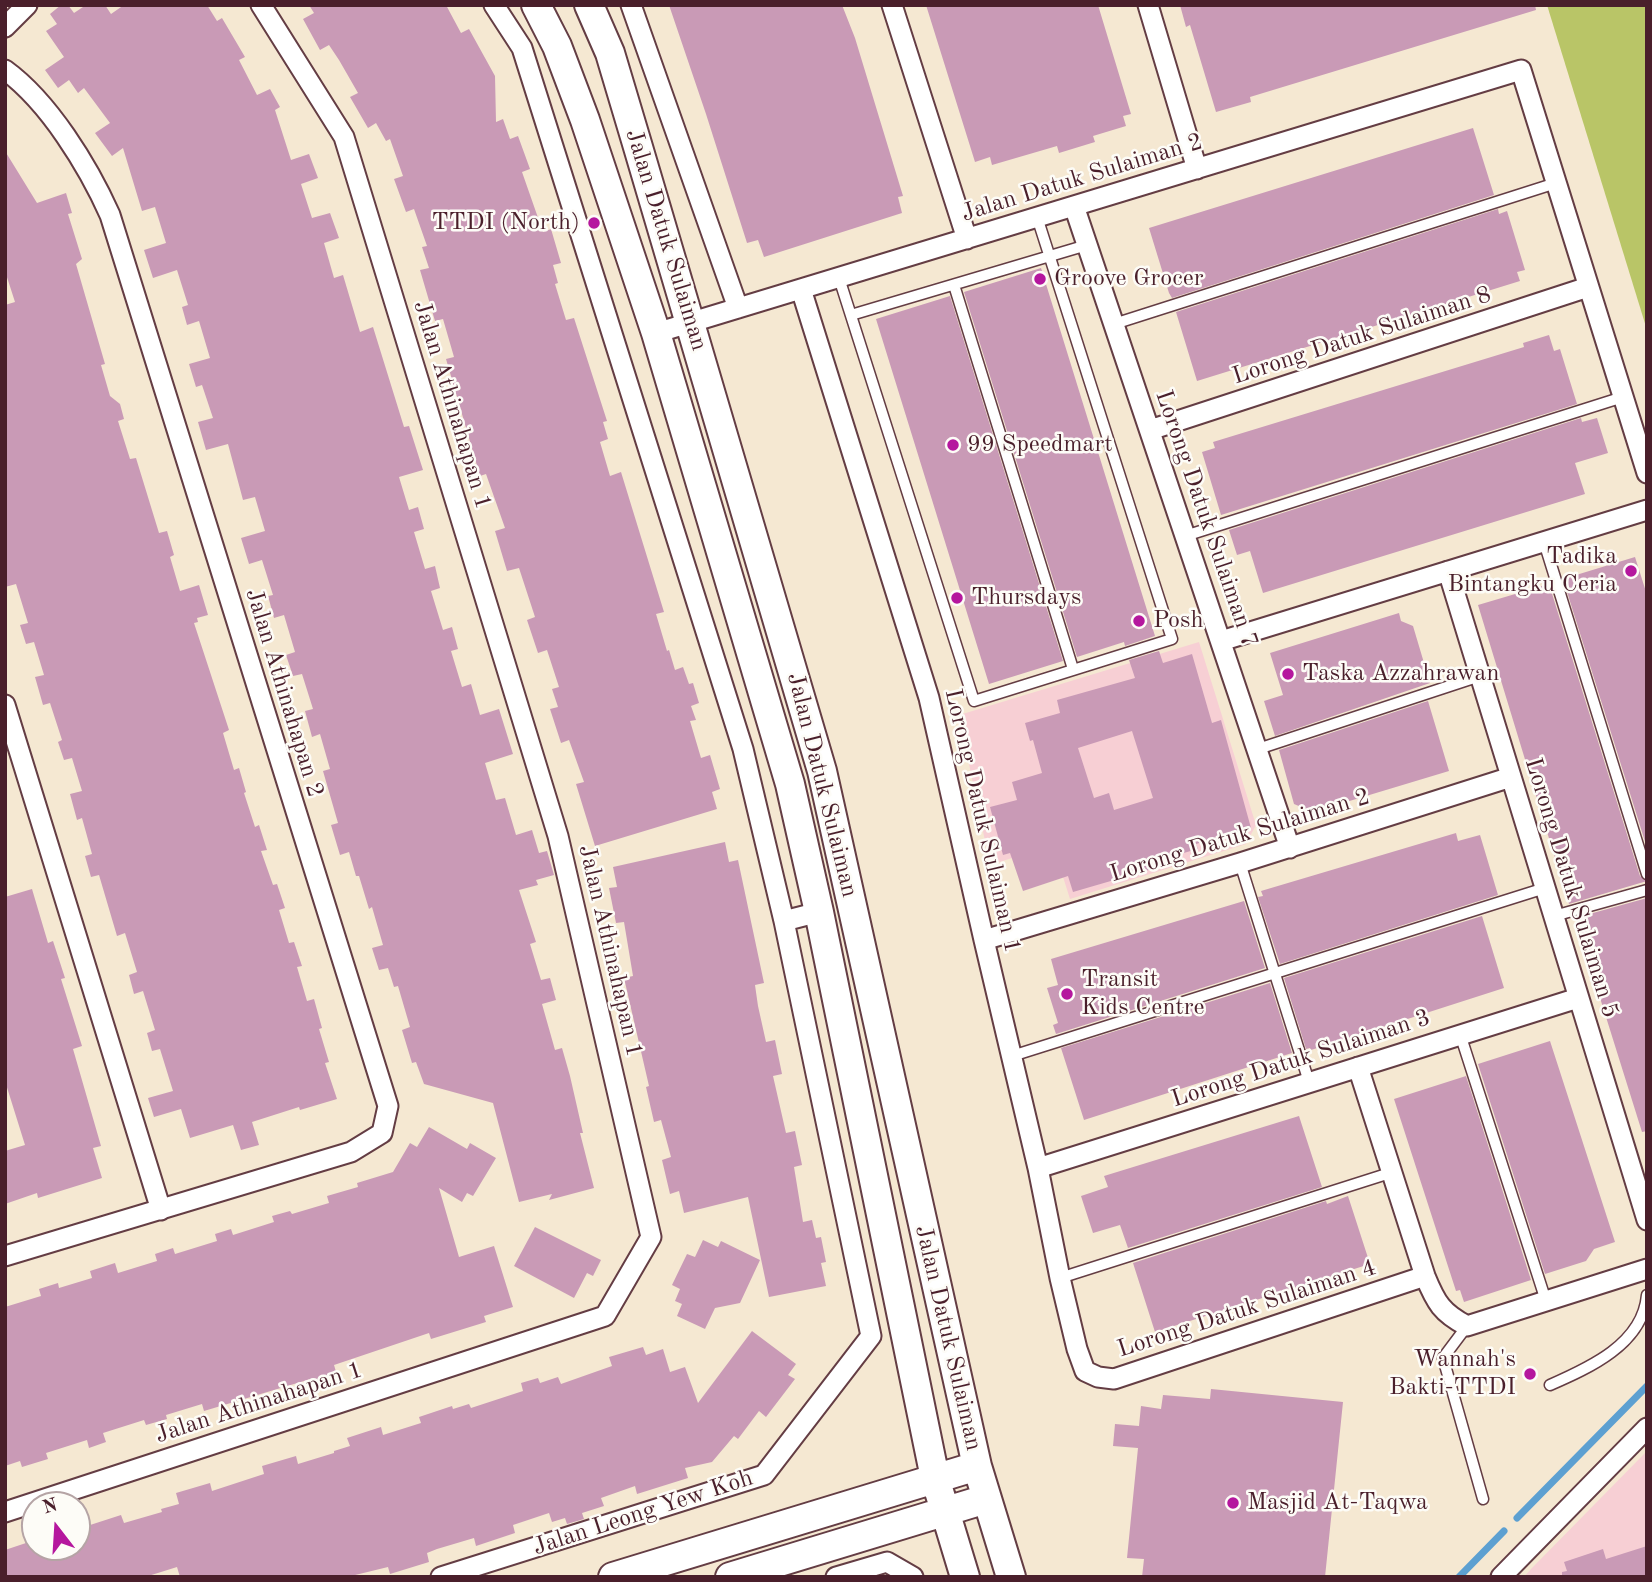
<!DOCTYPE html>
<html>
<head>
<meta charset="utf-8">
<style>
	body { margin:0 }
	#map { position:relative; width:1652px; height:1582px; overflow:hidden; background:#f5e8d2; font-family:"Old Standard TT",serif }
	canvas { display:block }
	.frame { position:absolute; inset:0; border:7px solid #4a1f2b; pointer-events:none }
	.north { position:absolute; left:21px; top:1491px; width:70px; height:70px; box-sizing:border-box; background:#fdfcf7; border:2px solid #b5a4a5; border-radius:50%; rotate:343deg; font-size:19px; font-weight:700; line-height:28px; text-align:center; color:#4a1f2b }
	.north::after { content:''; display:block; margin:auto; width:24px; height:32px; background:#b5179e; clip-path:polygon(50% 0,100% 100%,50% 72%,0 100%) }
</style>
</head>
<body>
<div id="map">
<canvas width="1652" height="1582"></canvas>
<div class="frame"></div>
<div class="north">N</div>
</div>
<script>
const c = document.querySelector('canvas').getContext('2d');
c.lineJoin = 'round';
function fill(path, color) { c.fillStyle = color; c.fill(path, 'evenodd'); }
function strokePath(path, color, width, dash) { c.strokeStyle = color; c.lineWidth = width; c.lineCap = dash ? 'butt' : 'round'; c.setLineDash(dash || []); c.stroke(path); }
function write(font, color, halo, rows, align = 'center') {
  c.font = font + ' "Old Standard TT",serif'; c.lineWidth = 5; c.setLineDash([]); c.textBaseline = 'middle'; c.strokeStyle = halo; c.fillStyle = color; for (const [text, x, y, turn = 0] of rows) {
    c.save(); c.translate(x, y); c.rotate((+turn || 0) * Math.PI / 180); c.textAlign = isNaN(turn) ? turn : align; if (halo) c.strokeText(text, 0, 0); c.fillText(text, 0, 0); c.restore();
  }
}
const built = new Path2D(`
	M1199,642L1256,825L1246,844L1070,899L1053,845L990,865L964,740L956,716Z
	M1647,1451V1577H1524L1531,1569Z`);
const green = new Path2D(`
	M1547,5H1647V330Z`);
const stream = new Path2D(`
	M1517,1518L1647,1386
	M1459,1577L1504,1531`);
const building = new Path2D(`
	M61,5H68L74,13L86,5H105L111,14L124,5H207L217,21L222,18L245,57L239,60L257,95L270,89L280,107L275,110L291,160L309,154L318,178L301,184L312,218L330,213L339,238L324,243L334,278L343,275L360,332L373,327L404,427L409,426L423,470L399,477L409,510L418,507L424,529L414,532L425,569L435,566L440,588L431,591L443,630L452,627L458,649L451,651L462,687L471,684L480,715L499,709L513,754L485,763L496,800L505,798L516,835L532,830L539,853L547,851L554,875L536,880L538,885L519,890L536,942L530,944L541,980L550,978L556,1000L542,1004L555,1050L562,1048L570,1076L583,1133H580L594,1188L549,1200L552,1194L519,1202L493,1103L424,1084L416,1062L412,1063L402,1030L410,1027L398,986L394,987L388,968L379,970L372,948L383,945L372,907L369,909L359,876H356L349,852L340,855L331,825L338,823L323,771L330,769L320,734L312,737L305,711L313,709L302,674L293,676L286,655L295,652L284,615L274,618L268,596L273,595L262,560L249,564L241,538L265,531L255,497L243,500L228,444L206,450L198,422L213,418L202,385L196,387L189,364L210,358L199,321L187,325L182,307L188,305L177,270L153,278L144,250L166,243L155,207L142,211L123,148L112,156L95,133L110,123L84,88L78,93L69,80L58,88L45,70L64,57L46,31L57,24L50,14Z
	M309,5H446L461,33L469,29L495,76L496,122L503,119L510,139L518,136L530,169L522,172L543,232L551,229L561,263L553,265L558,283L555,284L566,320L574,318L607,421L603,422L608,439L600,442L610,476L621,472L664,612L656,614L667,651L669,650L675,670L683,667L689,684L693,683L699,703L691,706L696,720L690,721L701,758L710,755L720,789L712,792L717,809L595,846L576,784L584,782L569,740L561,743L550,709L558,707L552,689L559,687L547,650L538,653L527,620L535,617L519,568L507,571L495,531L505,528L486,474L480,476L446,359L454,357L443,319L435,321L420,270L429,268L422,247L427,246L414,209L406,212L394,179L403,176L390,139L386,141L376,123L368,128L350,97L358,93L339,60L329,45L320,50L303,19L314,13Z
	M669,5H842L855,38L903,196L898,197L902,213L764,257L758,240L747,243L706,114Z
	M926,5H1098L1131,114L1123,116L1126,126L1093,136L1095,142L1059,153L1057,146L992,165L990,157L975,162Z
	M1180,5H1535L1536,10L1250,97L1251,102L1216,112L1190,25L1186,27Z
	M1473,128L1494,195L1172,298L1169,293L1149,228Z
	M5,151L37,203L66,193L72,213L68,214L82,259L76,264L105,364L101,365L110,396L120,404L124,419L118,421L130,459L136,458L159,533L167,531L174,555L170,557L180,591L199,585L208,615L197,618L198,622L194,623L229,730L223,733L234,770L239,768L246,792L244,793L255,827L259,825L267,850L261,851L273,885L277,884L285,908L279,910L289,943L294,942L302,966L297,967L307,1001L314,999L322,1028L319,1029L329,1062L325,1063L337,1099L300,1110L299,1107L252,1122L259,1145L241,1150L233,1125L190,1138L181,1109L154,1117L148,1098L173,1091L160,1049L152,1051L147,1033L155,1030L143,991L134,994L129,975L137,972L125,933L117,936L99,875L91,877L85,856L92,854L82,818L77,820L70,794L82,791L72,758L64,760L58,742L62,740L50,703L43,705L35,677L44,675L34,642L26,644L20,625L28,623L16,584L5,587V305L15,302L5,271Z
	M1498,209L1499,214L1507,211L1525,270L1517,272L1520,281L1197,381L1176,312Z
	M1041,268L1155,636L1125,646L1124,642L1077,657L964,292Z
	M950,296L1063,661L989,684L876,319Z
	M1549,335L1554,351L1560,349L1577,404L1221,515L1202,452L1215,448L1213,442L1524,347L1523,343Z
	M1581,418L1582,422L1597,418L1608,453L1575,463L1585,494L1263,593L1250,551L1237,555L1229,530Z
	M1635,557L1647,595V848L1563,579Z
	M1549,584L1640,876L1647,881L1569,904L1478,605Z
	M1399,613L1401,621L1413,626L1430,683L1275,736L1264,701L1283,695L1270,653Z
	M1159,651L1163,663L1192,654L1212,723L1221,720L1251,828L1196,844L1198,849L1151,862L1152,869L1073,892L1068,876L1023,891L1010,853L1003,855L990,807L1017,800L1012,782L1042,773L1033,740L1030,741L1025,723L1060,713L1057,700L1135,678L1129,660ZM1132,731L1153,798L1114,810L1109,793L1094,798L1078,748Z
	M1428,701L1449,771L1313,812L1294,804L1279,750Z
	M1456,833L1458,841L1480,835L1498,895L1280,964L1258,897L1263,896L1261,891Z
	M725,842L729,862L738,860L764,983L755,985L758,1006L766,1042L775,1040L782,1074L773,1076L786,1133L795,1131L802,1165L794,1167L803,1222L812,1220L816,1238L821,1237L826,1262L821,1263L826,1286L769,1297L748,1197L684,1213L679,1191L670,1194L662,1160L671,1157L661,1120L654,1122L646,1087L649,1086L624,978L633,976L624,922L616,923L609,888L617,887L613,867Z
	M32,889L48,943L53,941L65,978L61,979L82,1046L73,1049L101,1146L93,1148L102,1178L38,1198L37,1193L5,1204V1151L25,1145L5,1081V897Z
	M1647,898V1131L1642,1132L1575,918Z
	M1244,901L1265,968L1056,1034L1053,1025L1058,1023L1047,988L1058,985L1051,959Z
	M1482,916L1504,988L1311,1050L1310,1048L1306,1049L1284,978Z
	M1270,983L1292,1053L1084,1120L1061,1048Z
	M1550,1041L1615,1242L1594,1249L1586,1261L1545,1274L1478,1064Z
	M1466,1076L1531,1280L1464,1302L1460,1290L1456,1291L1394,1099Z
	M1299,1116L1322,1187L1128,1248L1120,1225L1093,1233L1081,1196L1108,1187L1104,1176Z
	M429,1127L467,1149L470,1143L496,1158L473,1196L467,1193L462,1202L439,1188L459,1257L494,1246L513,1307L484,1316L486,1322L431,1339L429,1333L334,1365L337,1375L315,1381L314,1378L204,1411L202,1404L166,1415L167,1419L146,1425L144,1420L103,1433L106,1442L89,1448L87,1440L46,1453L48,1459L22,1467L20,1461L5,1466V1307L41,1296L39,1289L58,1283L59,1288L92,1278L90,1271L115,1263L118,1273L157,1261L155,1254L173,1248L175,1254L217,1241L215,1234L231,1229L233,1235L274,1222L272,1216L290,1211L292,1214L329,1203L327,1196L358,1187L357,1183L393,1172L410,1143L417,1147Z
	M1348,1196L1370,1264L1155,1332L1133,1263L1326,1201L1327,1204Z
	M535,1227L601,1260L593,1276L587,1273L574,1298L514,1266Z
	M703,1240L718,1247L721,1241L760,1260L740,1303L715,1308L705,1329L677,1316L682,1304L675,1301L680,1289L672,1285L687,1254L695,1257Z
	M752,1331L796,1364L788,1375L795,1379L766,1417L759,1411L738,1439L734,1436L712,1462L685,1468L688,1478L637,1494L635,1486L601,1498L604,1506L582,1513L584,1519L567,1524L565,1518L552,1522L549,1513L513,1525L515,1533L476,1546L474,1538L437,1549L427,1553L429,1562L390,1574L388,1567L347,1577H180L177,1567L145,1577H5V1550L35,1540V1547H77V1538L90,1534L87,1526L121,1515L124,1523L162,1512L161,1509L179,1504L176,1493L210,1483L212,1491L264,1474L262,1466L296,1456L298,1464L334,1453V1451L350,1446L347,1438L381,1427L383,1435L421,1423L419,1417L452,1406L453,1409L469,1404L471,1408L523,1391L521,1383L538,1378L540,1383L558,1377L561,1384L612,1366L609,1357L643,1347L646,1355L663,1349L670,1372L685,1367L698,1403Z
	M1211,1389L1343,1402L1325,1577H1142L1144,1559L1127,1558L1138,1448L1113,1446L1115,1424L1139,1426L1141,1406L1161,1409L1163,1395L1210,1399Z
	M1647,1546V1577H1562V1572L1567,1571L1564,1562L1603,1549L1606,1559Z`);
const lane = new Path2D(`
	M839,278L974,701L1172,639L1037,217
	M954,285L1073,669
	M851,315L1087,245
	M1114,324L1556,183
	M1185,536L1623,397
	M1544,542L1647,874
	M1258,749L1480,676
	M1240,863L1309,1082
	M1554,916L1647,890
	M1460,1034L1546,1301
	M1012,1056L1545,888
	M1060,1278L1393,1172
	M1467,1326L1443,1358L1483,1499
	M1550,1385C1589,1368 1643,1344 1647,1295`);
const street = new Path2D(`
	M631,5L738,308
	M892,5L967,239
	M1148,5L1197,169
	M5,27L27,5
	M5,70C49,102 88,166 110,215L388,1106L382,1133L351,1152L5,1256
	M1074,206L1290,848
	M801,289L929,698L984,940L1038,1168L1060,1278L1077,1349L1085,1371L1098,1377L1114,1379L1425,1276
	M656,333L1521,70L1647,473
	M1150,430L1588,287
	M1448,571L1647,1220
	M1221,641L1647,510
	M5,705L161,1210
	M784,921L819,912
	M984,940L1240,863L1511,777
	M1358,1067L1425,1276C1436,1303 1442,1313 1467,1326L1647,1269
	M1038,1168L1578,998
	M5,1512L605,1316L651,1237L558,836L344,137L261,5
	M441,1577L764,1475L871,1336L784,921L743,749L522,48L494,5
	M836,1577L887,1562L913,1577
	M1501,1577L1647,1428`);
const secondary = new Path2D(`
	M536,5L557,46L585,120L656,333L790,784L819,912L935,1478L965,1577
	M589,5L610,53L638,147L822,771L977,1466L1011,1577
	M613,1577L977,1466
	M730,1577L986,1499`);
const markers = [
	[594,223,7,"#b5179e"],
	[1040,279,7,"#b5179e"],
	[953,445,7,"#b5179e"],
	[1631,571,7,"#b5179e"],
	[957,598,7,"#b5179e"],
	[1139,621,7,"#b5179e"],
	[1288,674,7,"#b5179e"],
	[1067,994,7,"#b5179e"],
	[1530,1374,7,"#b5179e"],
	[1233,1503,7,"#b5179e"]
];
const streetNames = [
	["Jalan Datuk Sulaiman 2",1082,178,-17],
	["Jalan Datuk Sulaiman",666,240,73],
	["Lorong Datuk Sulaiman 8",1362,336,-18],
	["Jalan Athinahapan 1",452,405,73],
	["Lorong Datuk Sulaiman 7",1206,519,71],
	["Jalan Athinahapan 2",284,693,73],
	["Jalan Datuk Sulaiman",822,785,76],
	["Lorong Datuk Sulaiman 1",982,821,77],
	["Lorong Datuk Sulaiman 2",1240,836,-17],
	["Lorong Datuk Sulaiman 5",1571,888,73],
	["Jalan Athinahapan 1",610,951,77],
	["Lorong Datuk Sulaiman 3",1301,1059,-18],
	["Lorong Datuk Sulaiman 4",1247,1309,-18],
	["Jalan Datuk Sulaiman",948,1338,77],
	["Jalan Athinahapan 1",259,1403,-18],
	["Jalan Leong Yew Koh",643,1513,-18]
];
const poiNames = [
	["TTDI (North)",580,223,"right"],
	["Groove Grocer",1054,279],
	["99 Speedmart",967,445],
	["Tadika",1617,557,"right"],
	["Bintangku Ceria",1617,585,"right"],
	["Thursdays",971,598],
	["Posh",1153,621],
	["Taska Azzahrawan",1302,674],
	["Transit",1081,980],
	["Kids Centre",1081,1008],
	["Wannah's",1516,1360,"right"],
	["Bakti-TTDI",1516,1388,"right"],
	["Masjid At-Taqwa",1247,1503]
];
fill(built, '#f7cfd4');
fill(green, '#b9c567');
strokePath(stream, '#5da0d1', 7);
fill(building, '#c99ab6');
strokePath(lane, '#643d44', 13);
strokePath(street, '#643d44', 23);
strokePath(secondary, '#643d44', 32);
strokePath(lane, '#fff', 10);
strokePath(street, '#fff', 19);
strokePath(secondary, '#fff', 28);
for (const [x, y, r, color] of markers) { const dot = new Path2D(); dot.arc(x, y, r, 0, 2 * Math.PI); c.fillStyle = color; c.fill(dot); strokePath(dot, '#fdfcf7', 2.5); }
write('24px', '#4a1f2b', '#fdfcf7', streetNames);
write('24px', '#4a1f2b', '#fdfcf7', poiNames, 'left');
</script>
</body>
</html>
